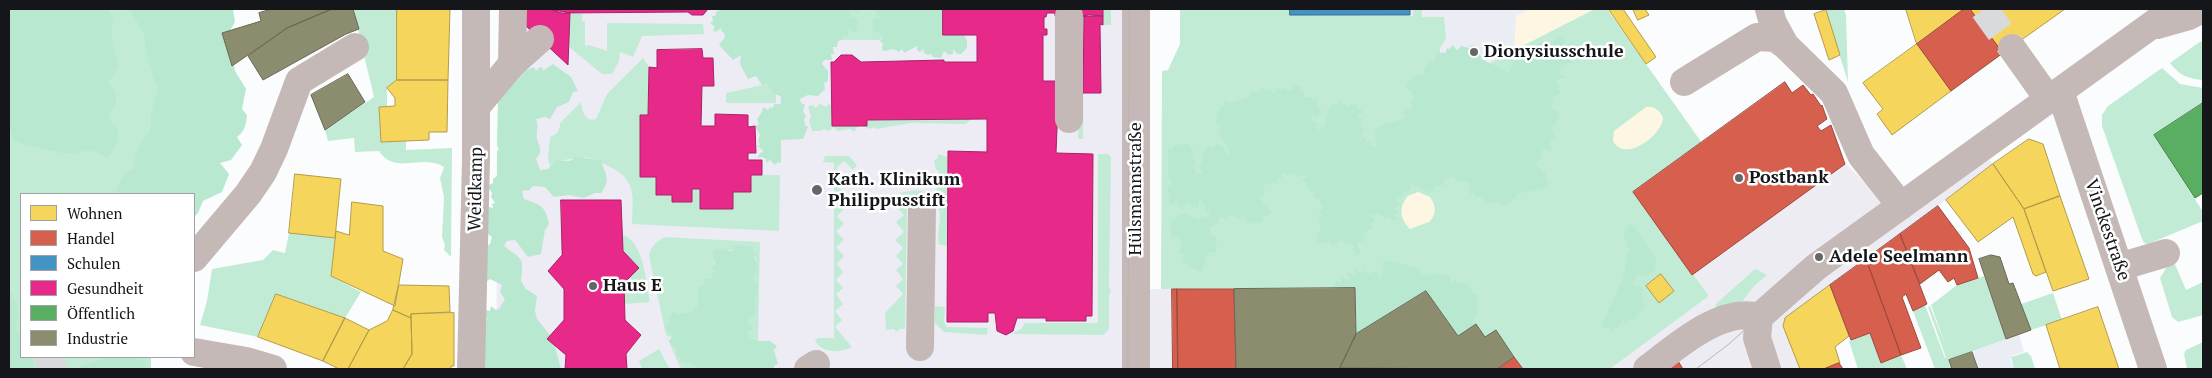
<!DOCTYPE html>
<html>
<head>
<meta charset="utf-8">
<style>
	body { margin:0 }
	#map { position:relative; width:2212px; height:378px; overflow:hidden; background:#fbfcfd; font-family:"PT Serif",serif }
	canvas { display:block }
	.frame { position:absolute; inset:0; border:10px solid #15161a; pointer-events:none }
	.legend { position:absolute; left:20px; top:193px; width:175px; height:165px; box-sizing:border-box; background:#fff; border:1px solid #a1a2a3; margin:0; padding:6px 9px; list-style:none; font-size:15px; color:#15161a }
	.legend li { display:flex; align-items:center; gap:10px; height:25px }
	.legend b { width:25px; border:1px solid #a1a2a3 }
</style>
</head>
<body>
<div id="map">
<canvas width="2212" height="378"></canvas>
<div class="frame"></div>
<ul class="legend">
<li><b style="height:14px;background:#f6d55c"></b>Wohnen</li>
<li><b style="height:14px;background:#d6604d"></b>Handel</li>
<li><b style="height:14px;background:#4393c3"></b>Schulen</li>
<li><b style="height:14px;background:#e7298a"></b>Gesundheit</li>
<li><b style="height:14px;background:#5aae61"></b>Öffentlich</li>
<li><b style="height:14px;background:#8c8c6e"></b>Industrie</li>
</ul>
</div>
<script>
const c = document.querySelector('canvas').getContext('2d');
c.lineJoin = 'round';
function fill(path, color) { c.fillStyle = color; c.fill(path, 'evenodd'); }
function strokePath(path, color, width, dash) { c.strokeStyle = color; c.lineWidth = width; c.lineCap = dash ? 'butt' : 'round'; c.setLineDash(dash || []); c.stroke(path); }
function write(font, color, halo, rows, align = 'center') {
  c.font = font + ' "PT Serif",serif'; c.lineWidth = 5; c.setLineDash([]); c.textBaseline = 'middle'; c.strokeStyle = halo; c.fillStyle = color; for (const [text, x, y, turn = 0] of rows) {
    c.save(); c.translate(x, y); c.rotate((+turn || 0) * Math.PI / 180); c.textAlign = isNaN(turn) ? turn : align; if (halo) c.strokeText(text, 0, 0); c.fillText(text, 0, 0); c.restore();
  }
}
const commercial = new Path2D(`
	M1785,82L1792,93L1803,85L1811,95L1813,94L1820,106L1822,105L1827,119L1818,127L1821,131L1831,125L1842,160L1864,182L1890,215L1981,148L2024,209L2046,272L2036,276L2033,274L2013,217L1978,242L1946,200L1938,206L1969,248L1978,278L1957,285L1954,278L1948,282L1939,270L1920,284L1927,304L1913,311L1906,295L1902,297L1921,348L1881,363L1870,334L1851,340L1849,336L1835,347L1843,369H1610L1709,296L1633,192Z
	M1136,289H1234L1236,369H1136Z`);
const built = new Path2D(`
	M1410,9H1597L1440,89L1410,37Z
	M2019,334L2024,352L2013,355L2010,359L2014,369H1978L1972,352Z`);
const medical = new Path2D(`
	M499,9H1136V369H496Z`);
const green = new Path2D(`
	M9,9H178L162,194H21V357H151V369H9Z
	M353,9H397V80L387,89V106L379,107L381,142L406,141V150L452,148L451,257L444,250L445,245L442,237L444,197L440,178L444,167C421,153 396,176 379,151L355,152L354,138L328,141L325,130L374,97Z
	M858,9H875V12L880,16L875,22V25L883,36L880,40H842L843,35L848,34V29H851L855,26L856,18H850L853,11Z
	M1103,9H1111V25H1103Z
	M1180,9H1290V15L1413,16V9H1422V17H1444L1446,39L1440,48V89L1594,9H1607L1702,143L1633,192L1709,296L1610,369H1523L1495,331L1485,337L1477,325L1459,338L1426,291L1356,335L1355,288L1161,289L1162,71L1168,70L1180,44Z
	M1825,9H1844L1846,15L1848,82Z
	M570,14H582V21H585V46L589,45L607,51V23L703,24L704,34L642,36L633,57L620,52L619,61L612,74H602L568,46Z
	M1082,16H1084L1083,139H1078Z
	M2201,41L2203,44V80C2188,79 2179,75 2170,63Z
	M643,58L649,67L648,115L640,116V177H656V186L700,189V209H732L733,192L751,175H780L779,231L632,224C633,196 637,179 608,166C602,163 595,159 590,158C579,156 568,161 556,160L550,166L548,159L550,137C557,134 560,131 560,123L581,102C583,112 584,122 596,119L607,94Z
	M2162,68L2180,84L2203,88V103L2154,135L2203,212V221L2148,244L2144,243L2142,239L2102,126V115L2108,106Z
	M767,84L772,92L771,94L776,95V103H726V93Z
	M819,104L827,107L828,104L832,105V126H858L854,132L850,129L838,131L833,127L829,131L825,129L820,131H812L809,120L811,116L808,106L813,105L816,108Z
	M972,119L965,124L911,123L876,129L874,127L869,129L864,126L867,120Z
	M938,154L947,157C948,162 947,201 946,205L948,209V238L946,240L949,244L945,246L939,244C936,229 944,217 937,204L907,206L905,329H900L896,332L894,329L886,330L885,313L903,294L896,286L903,279L896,270L903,264L896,256L903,248L895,240L904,232L896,222L904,215L897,208L904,201L899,193L916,190L926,192L928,190L933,192L936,191L938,184L937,178L939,171L936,170L934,161L938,158Z
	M1098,154H1108L1111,157L1109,286L1111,291L1109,296V329L1103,335L1012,334L1021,329L1025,323H1098Z
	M825,156H849L857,165L853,170L844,161L836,168L844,177L836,184L844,193L837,200L844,209L837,216L844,224L836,231L844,240L836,247L844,256L837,264L843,272L836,280L843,288L836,294L843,304L835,311L842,320L835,327L852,347C839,353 822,354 815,340L818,338H834V163L823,162Z
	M289,233L335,238L331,276L361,292L345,318L276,294L258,337L200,325L207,301L212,269L263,260L273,250L285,253Z
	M622,235C644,240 646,283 650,302L624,304V283L639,268L623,251Z
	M665,237L760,242L758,342L750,338L748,331L751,326L748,322L753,313V276L757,263L753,252L749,248L712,252C718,274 712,277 698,292L697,307L690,313L683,312L677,314L674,311L668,317L672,322L674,334L670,337L666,335L682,362L694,365L696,369H681L666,335L649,256C650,246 657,241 665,237Z
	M2175,264L2186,290L2203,282V315L2178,322L2172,317L2160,278L2166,268Z
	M1755,269L1767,275L1754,286L1742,302L1714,314L1716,304Z
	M1984,276L2006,339L1949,360L1952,369H1935L1913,311L1925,305L1945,358H1946L1928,307L1930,306L1946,347L1931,305L1957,285Z
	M2053,293L2062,320L2031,330L2021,304Z
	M935,306L945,307L944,322L947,327L988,328L987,335L944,332L935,323Z
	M1870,333L1881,363L1901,355L1907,369H1858L1849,341Z
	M2203,342V369H2187L2184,354L2186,350Z
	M659,349L670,369H642L639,361Z
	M2027,352L2031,356L2035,369H2014L2011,357Z`);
const forest = new Path2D(`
	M9,9H108L114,18C108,30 114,53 119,65L108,83C121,94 118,105 107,117L118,128V142L107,159C86,142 81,157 61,153C46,149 30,146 15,141L9,129Z
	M129,9H233L235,22L227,36L235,71L246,89L242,109L247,115C246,125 245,131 237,137L242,145L231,160L220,163L229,174L222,192L203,201L198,213L194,217V194H115L124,173L134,169C134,155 139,141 150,132L151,112L158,91L146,55L144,33Z
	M723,9H858L859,13L853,11L850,17L860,19L857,21L859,24L856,26L859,30L853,33L851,30L848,29V37L843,35L842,40L838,41L837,47H833L834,54H831L832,60H824L822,64L828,71V81L824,83L825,89L818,96L808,95L800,99L801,103L805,105L803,111L806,117L804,119L805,125L808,127L803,139L781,140V163L778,162L775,165L770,160L766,163V159L762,157L757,158L760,153L763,152V150L757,146L760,145L758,141L760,135L755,126L759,124L757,119L762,112L763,107L768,110L770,107L773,108L774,104H781V97L778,95L770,94L772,92L767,84L762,85L756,76L748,79L740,64L741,55L733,60L719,45L725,37L724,33L721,31L722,28L715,32L713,30L715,27L710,23L713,21L712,16H715L716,12Z
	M875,9H943V35H964L967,41V48L961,54H957L953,49V54L949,55L944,51L941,58L933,57L931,54L928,55L924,53L923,49L920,52L917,50V46L904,53L902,49L899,52L894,49L883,51L882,48L883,43L880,41L883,36L873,30V19H877L880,17L875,12Z
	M1559,37L1565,40L1563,46L1568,47L1572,54L1567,59L1573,62L1560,66L1561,75L1566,78L1557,79L1556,84L1560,87L1556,89L1561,91L1557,96L1552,97L1554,103H1551L1552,108L1558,111L1560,116L1551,130L1556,139H1551L1550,145L1553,150L1543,149L1539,161H1535L1539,169L1541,168L1542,172H1546L1545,177L1549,184L1546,187L1517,194L1516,198L1504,206L1498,202L1488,204L1484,201L1483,197H1475V194L1472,192V195L1469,192L1470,183H1467V181L1459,182L1453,176L1450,179L1445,178L1444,185L1435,186L1432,192L1425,191L1417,185L1415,187L1413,183L1410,184L1411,189L1409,190V193L1404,191L1401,193L1405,195L1397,198V203H1400L1398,207L1394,208L1398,213L1395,215L1401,221L1398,219L1391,221L1389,216L1387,219L1379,214L1370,215L1369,217L1374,218L1375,222L1370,224L1372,228L1371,230L1367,229V231L1363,233L1365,241L1358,242V247L1361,251L1358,257L1354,250H1351L1354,247L1349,242L1347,244L1340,240L1338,244L1336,243L1333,246L1329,241L1323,244L1317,242V232L1320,231L1319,218L1322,216L1318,210H1321L1323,205L1319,203L1320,199L1317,200L1313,196L1315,194L1313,190L1310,192V188L1305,187L1308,184L1306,182L1302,181L1308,174L1296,177L1295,172L1292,175L1289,174L1287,175L1282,172V179L1278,177V183L1277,181L1275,183L1270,182L1271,185L1265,184L1263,189L1265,193L1259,199L1263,200L1262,203L1267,206L1268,210L1272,211L1271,214L1266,217L1262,214L1263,220L1258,223L1252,222L1250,225L1248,218L1246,223L1244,216L1240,218L1239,220L1229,214L1228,221L1221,217L1218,220L1220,224L1216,223L1214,226L1210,227V234H1208L1210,237L1212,234L1217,237L1215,241L1218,246H1216L1217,249L1215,253L1208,252V256L1205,257V262L1208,263L1203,265L1204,269L1200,272L1195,268L1193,270L1192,266L1190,269L1187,264L1184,266L1182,260L1184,255L1178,252L1180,250L1178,247L1183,246L1180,244L1182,241L1176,236L1174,239L1170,233L1172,231L1169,225L1172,224L1170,220L1178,219L1176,217C1185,209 1193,218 1198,220L1202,216L1204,218L1211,213L1205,210L1206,206L1200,200L1198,203L1199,206L1197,207L1195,205L1193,209L1191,205L1187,203L1185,205L1183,204L1184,209L1179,208L1178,202L1175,201L1174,205L1169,201L1168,198L1171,194L1168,193V185L1171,186L1172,181L1168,177V149H1173V146L1177,144L1182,146L1183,144H1188L1194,152L1192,157L1196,164L1193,166V169H1195L1196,174L1203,173L1199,166L1202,162L1201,155L1208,146L1214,147L1216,143L1224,147L1225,151H1223L1230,155C1228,146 1228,145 1221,139L1222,136H1219L1221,133L1218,129L1220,123L1216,124L1215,120L1218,119L1216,115L1221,110L1220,106H1224V100L1230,103L1249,97L1252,91L1257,93L1262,87L1265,91L1272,88L1271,92L1276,93V88L1281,90L1282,87L1289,91L1294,88L1292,85L1301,87V91H1304L1305,97H1312L1313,102L1316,100L1318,101L1317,106L1322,112L1316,117L1313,114L1311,120L1317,123L1316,127L1320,131L1322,127L1325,128L1324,123L1328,122L1325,118L1330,115L1327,112L1332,104L1333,106L1334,104L1339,105L1338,100H1342V104H1346V107L1357,103V109H1361L1362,113H1359L1358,117L1362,119L1360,122L1362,124V128L1364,129L1361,135L1362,139L1364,137L1366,138V143L1369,140L1371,147H1376V143L1373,142L1377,138H1375V135L1373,136L1374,133H1376L1374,130C1384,121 1395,124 1405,117L1403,112L1412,108L1411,102L1414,97L1411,90H1407L1405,83L1410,81V79H1413L1417,74L1420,76L1421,73L1424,74V69L1430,62L1433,63L1437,55L1443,52L1445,54L1447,48L1450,49L1452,45L1457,50L1461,46L1469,48L1472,45L1476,46V53H1479L1483,60L1509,72L1514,61L1518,60L1516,56L1540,43L1545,42L1548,45Z
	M553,64L571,77L578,91L573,92L569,102L557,107L550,119L545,117L536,119C539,126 536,132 537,139C538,144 541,147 540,152C540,154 538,156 536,159L540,170L548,169L556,160L570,161L576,157L601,160C605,175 612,178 601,193H595L584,198L569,195L554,197L545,187L533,186L529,190L522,191L524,199C541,205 545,205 549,224L545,230L541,254L528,257L515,240L507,241L504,246C523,261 524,256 521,281L526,289L537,296L535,311L537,319L553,339L561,369H484V322L488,318L485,319L486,310L490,311L491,306L496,310L499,309L505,299L500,292L502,285L490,279L486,282L487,246L490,244L492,237L488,234V209L489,207L493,208L492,204L495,203L491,197L492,193L487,186L493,183V179L497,176V151L499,150L497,145L498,97L503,96L505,89L510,85L512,86V82L519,79L516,77L525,67L527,70L534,67L536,71L540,67L543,68V71Z
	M1632,224L1657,259L1653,266L1657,269L1653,273L1649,272L1648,277L1644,275L1642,278L1638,274L1634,280V286H1639L1643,291L1642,296L1644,300L1642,302L1645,306L1634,320L1630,319L1626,323L1624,320L1622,321L1621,325H1619L1617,328L1614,327L1612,332L1608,327L1603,328V323L1623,277L1622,274L1626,271L1625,267L1628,259L1626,253L1630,251L1626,247L1628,243L1624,239L1625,229H1628V225Z
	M737,245L753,247V252L758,254L754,257L759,268L753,277L758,286L757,296L754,298L757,309L754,310L755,315L750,318L748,322L754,329L748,331L750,338L758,341H770L777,346L774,350L778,364L774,366V369H696L694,365L681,362L680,357H677L676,350L669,342L673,334L668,330L665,325L671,322L668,317L675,310L677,314L683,312L690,313L697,307L698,287L703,286L705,279H710L714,271L712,267L715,264L712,252L718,248L731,251Z
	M1387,260L1420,268L1419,272L1426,276L1429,274L1431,277L1434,273L1450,276L1451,282L1453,283L1456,278L1457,282L1469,284L1468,287L1472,288L1471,292L1477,294L1478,298L1475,299L1479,302L1476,305L1478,311L1473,321L1476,324L1458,336L1426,291L1356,334L1355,288H1331L1335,285L1336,280L1341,283V277L1345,278V280L1348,281L1349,278L1346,273L1355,274L1354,269H1358L1361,274L1363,270L1370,274L1374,271L1378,272V277L1380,279L1384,273H1381L1384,269L1381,264Z
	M9,290C16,298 18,307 19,317L16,320L17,331L21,335V357H32L34,369H9Z
	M105,357H133L145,362L146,369H77C85,362 97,363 105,357Z`);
const sand = new Path2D(`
	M1529,9H1595L1514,50L1516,16Z
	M1646,107C1655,106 1660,111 1663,118C1663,134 1625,164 1613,141L1614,131Z
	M1418,192L1430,197C1436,205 1437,215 1429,222L1410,229C1400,218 1398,208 1408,196Z`);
const homes = new Path2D(`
	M397,9H450L448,80H397Z
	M1611,9H1623L1656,57L1646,64L1609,10Z
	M1633,9H1645L1649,15L1638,20Z
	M1906,9H1964L1917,44Z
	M1970,9H2065L2003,53Z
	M1826,10L1840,55L1829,60L1814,14Z
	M1917,44L1951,91L1892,135L1877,114L1883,109L1863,83Z
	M397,80H448L447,132H429V140L381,142L379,107L395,106V98L387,88Z
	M2029,139L2043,144L2060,196L2024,209L1993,164Z
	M1993,164L2024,209L2046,272L2036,276L2033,274L2013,217L1978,242L1946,200Z
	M295,174L341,179L335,238L289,233Z
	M2060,196L2089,279L2053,291L2024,209Z
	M352,202L383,206V251L403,259L395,306L331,276L336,231L349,235Z
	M1661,274L1674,291L1659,303L1646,286Z
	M399,285L449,286L450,312L411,314V318L393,310Z
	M1830,285L1849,336L1835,347L1840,363L1824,369H1800L1783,326L1785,318Z
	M276,294L345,318L323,361L258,337Z
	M2098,307L2119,369H2060L2046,325Z
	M393,310L411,318L412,354L403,369H348L369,330L387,321Z
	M454,313V366H451V369H403L412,354L411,314Z
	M345,318L369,330L348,369H339L323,361Z`);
const shops = new Path2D(`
	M1964,9H1970L2003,53L1951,91L1917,44Z
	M1785,82L1792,93L1803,85L1811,95L1813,94L1821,106L1822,105L1827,119L1817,126L1821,131L1831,125L1845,164L1692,275L1633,192Z
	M1938,206L1969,248L1978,278L1957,285L1954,278L1948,282L1939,270L1920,284L1900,234Z
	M1900,234L1927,304L1913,311L1906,294L1902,297L1921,348L1901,355L1866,259Z
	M1866,259L1901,355L1881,363L1870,333L1851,340L1830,285Z
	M1172,289H1177L1178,369H1173Z
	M1177,289H1234L1236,369H1178Z
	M1514,357L1523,369H1497Z
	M1678,361L1683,369H1666Z
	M1839,363L1843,369H1824Z`);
const schools = new Path2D(`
	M1290,9H1410V15H1290Z`);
const health = new Path2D(`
	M526,9H549L570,13L568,65L526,26Z
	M549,9H708L703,15H692L688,12L562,13Z
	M943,9H1103V16L1058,17L1055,16V13H1047L1046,17H1044V29H1047V35H1043V81H1059L1056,153L1093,154L1092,316H1086V321H1046V318H1017L1013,331L1006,335L997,331L995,313H988V322H947L948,151L987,152V119L867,120V126H832L831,62H834L841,55H852L861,62L944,60V62H977V35H943Z
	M1090,15L1103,16V25L1100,24L1101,93H1083L1084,16Z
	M702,49L703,58H713L714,86H702L701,126H715V114L748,115V127L755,126L756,153H748V160H762V175H751V192H733V209H700V189H692V202H672V195H656V177H640V115H648L649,67L657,68V50Z
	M561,200H621L623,251L639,268L624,283L625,320L641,335L626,354L627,369H565L566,355L547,339L564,320V289L548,271L562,255Z`);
const public = new Path2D(`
	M2203,103V193L2195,198L2154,135Z`);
const industry = new Path2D(`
	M272,9H332L287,28L232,66L222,33L261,21L259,13Z
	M332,9H353L359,29L346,34L263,80L248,56L287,28Z
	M348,74L365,102L325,130L311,95Z
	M1991,255L2000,257L2009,284L2013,283L2031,330L2006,339L1979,259Z
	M1355,288L1356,334L1339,369H1236L1234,289Z
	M1426,291L1458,336L1476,324L1485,337L1496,330L1514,357L1497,369L1340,368L1356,334Z
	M1972,352L1978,369H1952L1949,360Z`);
const minorTunnel = new Path2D(`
	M1984,9L2012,48
	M38,369L69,357`);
const minor = new Path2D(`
	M1769,9L1773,23L1785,45L1834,93L1861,155L1901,206
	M2157,25L2189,16L2202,9
	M2012,48L2049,100
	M512,64L540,39
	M1684,82L1757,37L1775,38L1785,45
	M2060,91L2153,369
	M476,107L512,64L513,9
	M1069,119V16
	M194,258L248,194L263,172L274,149L299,81L355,47
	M2119,267L2166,253
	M1759,317L1816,267L2174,9
	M1759,317L1757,338L1767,369
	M920,347L922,207
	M194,352L246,361L273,369
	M471,369L476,160V9
	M808,369L816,364
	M1136,369V9
	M1647,369C1675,348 1721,306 1759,317`);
const tram = new Path2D(`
	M1128,369L1129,9
	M1696,369L1729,344L1759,317`);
const markers = [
	[1474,52,5,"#666669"],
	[1739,178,5,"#666669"],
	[817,190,6,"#666669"],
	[1819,257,5,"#666669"],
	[593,286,5,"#666669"]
];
const poiNames = [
	["Dionysiusschule",1484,52],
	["Postbank",1749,178],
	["Kath. Klinikum",828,180],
	["Philippusstift",828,201],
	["Adele Seelmann",1829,257],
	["Haus E",603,286]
];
const streetNames = [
	["Weidkamp",476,189,-89],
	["Hülsmannstraße",1136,189,-90],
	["Vinckestraße",2107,230,71]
];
fill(commercial, '#eeecf3');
fill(built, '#eaedf4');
fill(medical, '#edecf4');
fill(green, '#c2ebd6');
fill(forest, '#b9e8d1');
fill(sand, '#fcf6e2');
fill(homes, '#f6d55c');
strokePath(homes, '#b29c48', 1);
fill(shops, '#d6604d');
strokePath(shops, '#9c4a3e', 1);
fill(schools, '#4393c3');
strokePath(schools, '#356e90', 1);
fill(health, '#e7298a');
strokePath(health, '#a82368', 1);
fill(public, '#5aae61');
strokePath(public, '#45804c', 1);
fill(industry, '#8c8c6e');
strokePath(industry, '#686955', 1);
strokePath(minorTunnel, '#d8dadb', 28, [28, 14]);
strokePath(minor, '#c4b9b6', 28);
strokePath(tram, '#bab5b5', 1);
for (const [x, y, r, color] of markers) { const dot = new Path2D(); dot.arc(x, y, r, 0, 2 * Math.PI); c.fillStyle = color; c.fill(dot); strokePath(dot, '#fff', 2); }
write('bold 18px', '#15161a', '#fff', poiNames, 'left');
write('18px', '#15161a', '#fff', streetNames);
</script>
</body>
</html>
